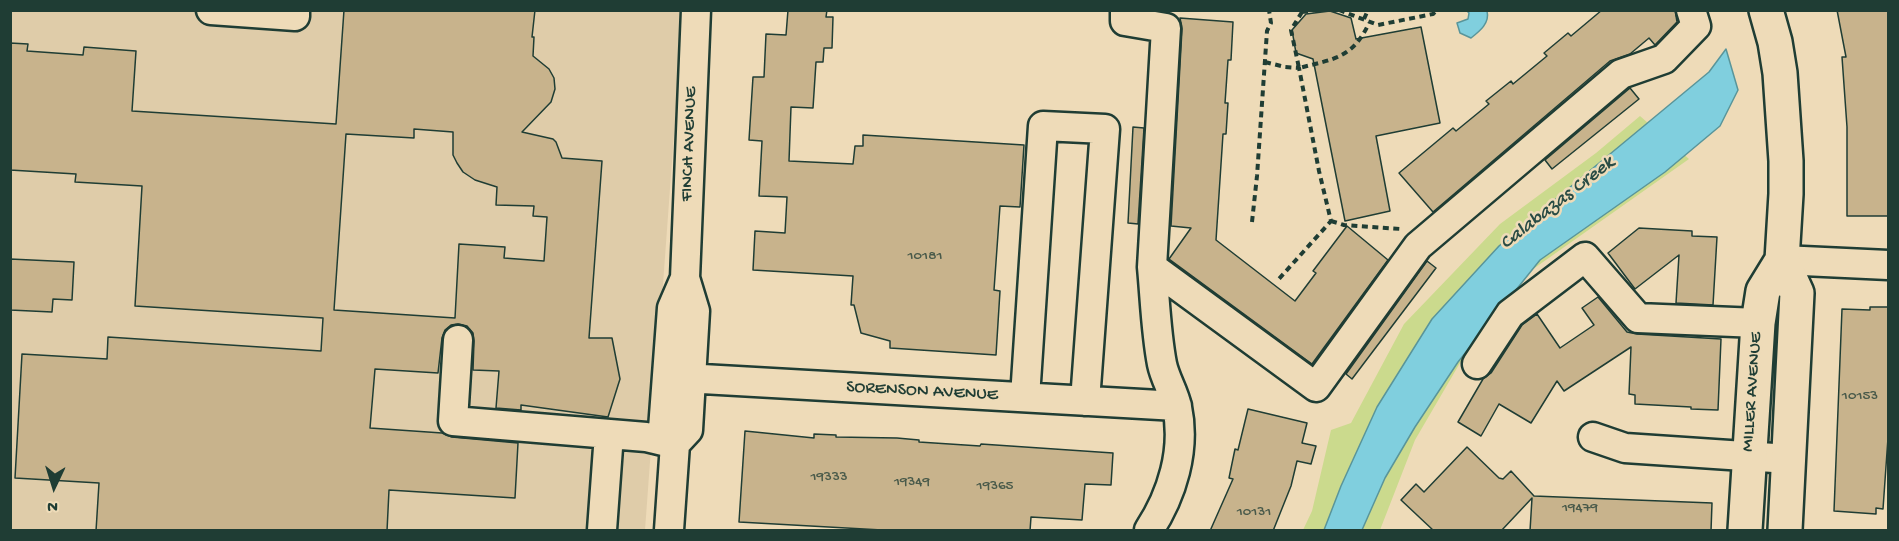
<!DOCTYPE html>
<html>
<head>
<meta charset="utf-8">
<style>
	body { margin:0 }
	#map { position:relative; width:1899px; height:541px; overflow:hidden; background:#eedbb8; font-family:"Gochi Hand",sans-serif }
	canvas { display:block }
	.frame { position:absolute; inset:0; border:12px solid #1f3d34; pointer-events:none }
	.north { position:absolute; left:24px; top:457px; width:60px; height:60px; -webkit-text-stroke:4px #eedbb8; paint-order:stroke; rotate:184deg; font-size:16px; font-weight:700; line-height:24px; text-align:center; color:#1f3d34 }
	.north::after { content:''; display:block; margin:auto; width:21px; height:27px; background:#1f3d34; clip-path:polygon(50% 0,100% 100%,50% 72%,0 100%) }
</style>
</head>
<body>
<div id="map">
<canvas width="1899" height="541"></canvas>
<div class="frame"></div>
<div class="north">N</div>
</div>
<script>
const c = document.querySelector('canvas').getContext('2d');
c.lineJoin = 'round';
function fill(path, color) { c.fillStyle = color; c.fill(path, 'evenodd'); }
function strokePath(path, color, width, dash) { c.strokeStyle = color; c.lineWidth = width; c.lineCap = dash ? 'butt' : 'round'; c.setLineDash(dash || []); c.stroke(path); }
function write(font, color, halo, rows, align = 'center') {
  c.font = font + ' "Gochi Hand",sans-serif'; c.lineWidth = 5; c.setLineDash([]); c.textBaseline = 'middle'; c.strokeStyle = halo; c.fillStyle = color; for (const [text, x, y, turn = 0] of rows) {
    c.save(); c.translate(x, y); c.rotate((+turn || 0) * Math.PI / 180); c.textAlign = isNaN(turn) ? turn : align; if (halo) c.strokeText(text, 0, 0); c.fillText(text, 0, 0); c.restore();
  }
}
const built = new Path2D(`
	M10,11H683L645,530H11Z`);
const green = new Path2D(`
	M1640,116L1689,159L1502,291L1415,440L1380,530H1303L1312,511L1331,430L1351,423L1404,324L1500,224L1596,153Z`);
const water = new Path2D(`
	M1467,11H1487C1490,23 1480,31 1471,38L1460,33L1457,23L1468,19L1469,13Z
	M1726,49L1738,90L1720,126L1665,172L1540,260L1458,362L1415,427L1385,478L1362,530H1324L1341,486L1377,407L1432,319L1499,246L1709,72Z`);
const building = new Path2D(`
	M344,10H535L532,37H534L533,56L549,69L554,78L555,89L551,102L522,132L553,139L556,142L562,158L602,161L589,338H612L620,379L608,417L521,405V410L496,408L499,371L473,370L474,341L473,333L467,326L458,324L451,325L445,330L442,338L438,373L375,369L370,428L442,433L452,437L518,443L515,498L389,490L387,531H96L99,483L15,478L22,354L107,359L108,337L321,351L323,318L135,306L142,186L75,182L76,174L10,170V43L28,44L27,51L83,55L84,47L136,51L132,111L336,124ZM414,129L453,132V155L457,163L463,172L475,180L497,187L496,205L534,206L533,216L547,217L544,261L504,258L505,247L459,244L455,318L334,310L346,134L414,138Z
	M788,10H827L826,17H833L832,48H824L823,62H816L813,108L791,107L789,161L853,164L855,146H863V135L1024,145L1020,207L1000,206L994,290L1000,291L996,355L890,348V341L861,333L854,305H851L853,276L753,270L755,231L785,233L787,197L759,196L762,141L749,140L753,77H764L766,34L786,35Z
	M1602,10H1675L1677,22L1655,45L1649,38L1630,54L1610,61L1433,212L1399,173L1453,128L1456,131L1489,104L1486,101L1511,81L1513,84L1547,56L1544,53L1568,33L1571,36Z
	M1837,10H1888V216H1847V127L1842,57H1846Z
	M1330,11L1351,18L1356,39L1421,27L1440,123L1376,136L1390,211L1345,221L1313,59L1296,53L1292,30L1306,14Z
	M1180,18L1233,22L1231,60H1228L1225,103H1228L1226,134H1223L1216,240L1295,301L1316,273L1313,271L1347,226L1388,260L1312,364L1169,259L1191,228L1171,226L1182,29Z
	M1630,88L1639,99L1552,169L1545,160Z
	M1133,127L1144,128L1138,224L1128,223Z
	M1639,228L1692,231V236L1717,237L1713,305L1676,303L1679,255L1635,289L1608,253Z
	M10,259L74,262L72,300L53,299L52,312L10,310Z
	M1427,261L1436,268L1352,379L1346,374Z
	M1598,297L1627,332L1637,334L1721,339L1718,410L1691,409V407L1635,404V395L1629,394L1631,347L1564,391L1557,381L1531,423L1499,404L1481,436L1458,422L1483,379L1491,373L1522,325L1537,314L1560,348L1594,325L1582,308Z
	M1870,307H1888V438L1883,509L1876,508V514L1834,511L1842,309L1870,310Z
	M1248,409L1307,423L1302,443L1316,446L1311,464L1297,461L1291,486L1273,531H1210L1233,479L1229,478L1235,449L1238,450Z
	M745,431L814,438V434L836,435V437L897,438L919,440V442L980,446L981,444L1113,453L1111,485L1085,484L1082,520L1031,517L1030,531H900L739,522Z
	M1467,447L1499,478L1503,479L1511,471L1534,496L1712,503L1711,531H1530L1532,498L1501,531H1434L1401,500L1416,484L1424,492Z`);
const path = new Path2D(`
	M1339,10L1378,25L1433,14L1437,10
	M1302,12L1291,30L1299,68C1334,59 1353,58 1369,23
	M1302,12L1316,10
	M1364,19L1368,10
	M1265,62L1285,67L1299,68L1319,171L1331,221L1278,280
	M1331,221L1344,225L1401,229
	M1252,222L1257,176L1267,31L1271,23L1269,10`);
const minor = new Path2D(`
	M211,10L295,16V10
	M1125,10V21L1166,28L1152,267L1316,387L1418,246L1621,74L1664,59L1696,26L1691,10
	M1782,260L1888,265
	M458,340L453,421L646,437L675,444
	M1477,364L1510,314L1585,257L1638,318L1758,323
	M667,377L1177,406
	M1025,397L1043,126L1105,129L1085,401
	M1593,437L1625,448L1789,459
	M675,444L663,429L672,308L685,278L696,10
	M602,530L609,434
	M669,530L675,444L688,430L695,311L685,278
	M1149,530C1172,495 1186,450 1177,407C1174,392 1165,379 1162,364C1156,333 1155,299 1152,267`);
const major = new Path2D(`
	M1782,260L1797,293L1785,530
	M1745,530L1758,323L1763,291L1782,260L1786,194V161L1780,73L1775,42L1766,10`);
const numberNames = [
	["10181",925,257],
	["10153",1860,397],
	["19333",829,478],
	["19349",912,483],
	["19365",995,487],
	["19479",1580,509],
	["10131",1254,513]
];
const streetNames = [
	["FINCH AVENUE",690,144,-88],
	["SORENSON AVENUE",922,392,3],
	["MILLER AVENUE",1753,392,-86]
];
const waterNames = [
	["Calabazas Creek",1558,204,-38]
];
fill(built, '#dfcca9');
fill(green, '#cbda8d');
fill(water, '#80cfde');
strokePath(water, '#59959a', 1.5);
fill(building, '#c8b38c');
strokePath(building, '#1f3d34', 1.5);
strokePath(minor, '#1f3d34', 33);
strokePath(major, '#1f3d34', 38);
strokePath(path, '#1f3d34', 4, [6, 4.5]);
strokePath(minor, '#eedbb8', 28);
strokePath(major, '#eedbb8', 33);
write('15px', '#495a4a', null, numberNames);
write('18px', '#1f3d34', '#eedbb8', streetNames);
write('italic 20px', '#294c45', '#eedbb8', waterNames);
</script>
</body>
</html>
